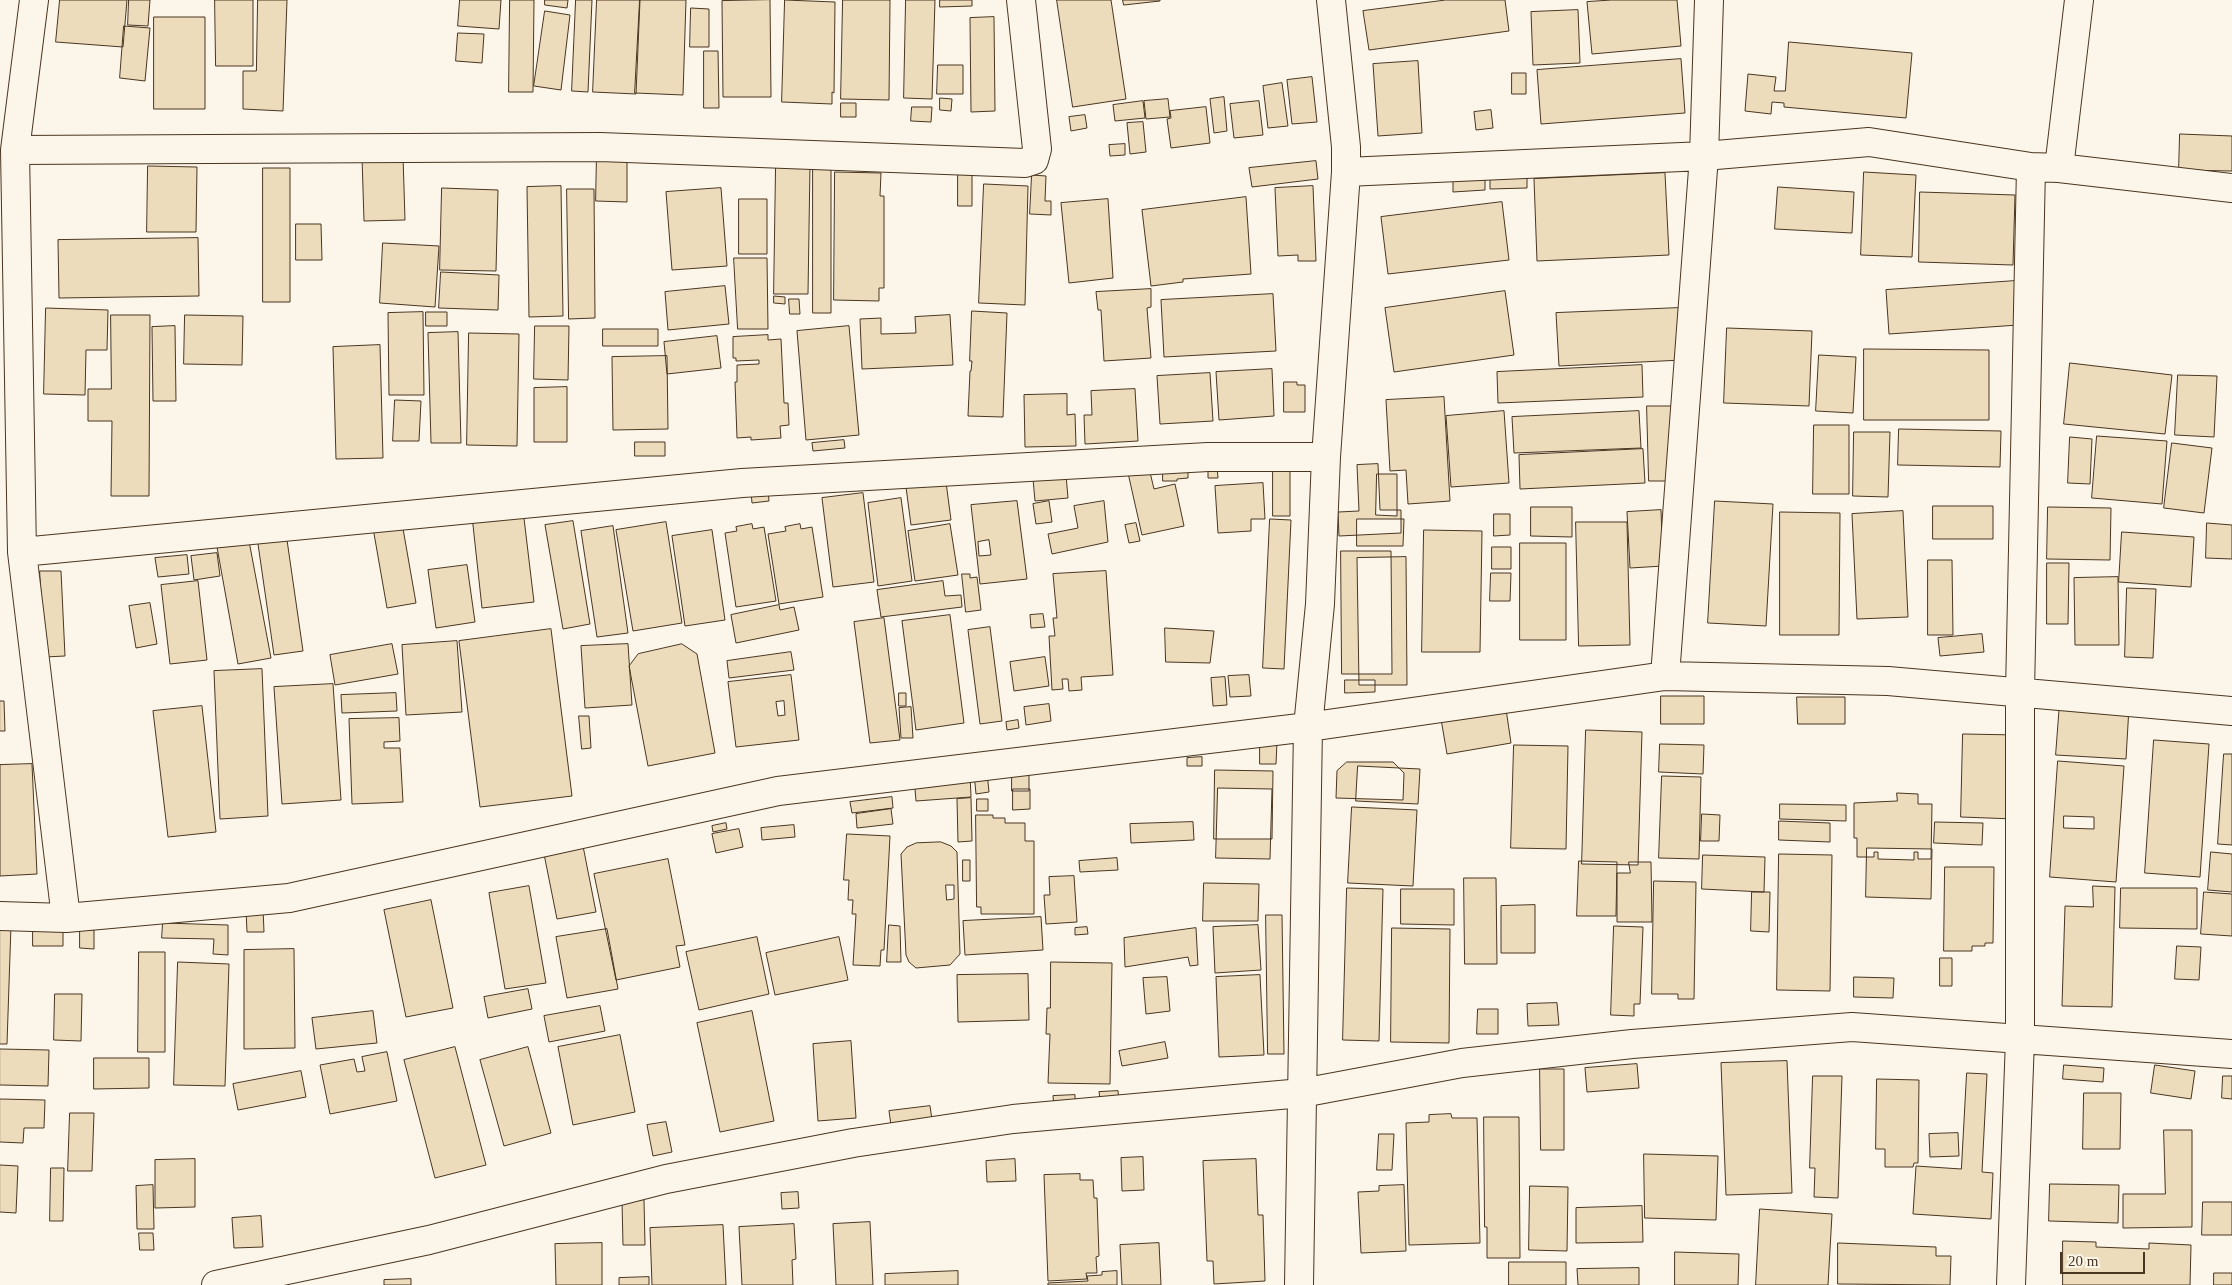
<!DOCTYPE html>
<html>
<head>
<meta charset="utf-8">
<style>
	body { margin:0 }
	#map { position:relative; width:2232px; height:1285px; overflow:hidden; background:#fbf6e9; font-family:Georgia,serif }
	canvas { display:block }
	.scale { position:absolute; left:2060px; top:1252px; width:85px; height:22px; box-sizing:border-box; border:2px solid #4a3520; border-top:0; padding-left:6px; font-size:15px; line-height:18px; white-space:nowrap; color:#4a3520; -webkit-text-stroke:4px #fbf6e9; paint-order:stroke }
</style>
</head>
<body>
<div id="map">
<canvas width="2232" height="1285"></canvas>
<div class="scale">20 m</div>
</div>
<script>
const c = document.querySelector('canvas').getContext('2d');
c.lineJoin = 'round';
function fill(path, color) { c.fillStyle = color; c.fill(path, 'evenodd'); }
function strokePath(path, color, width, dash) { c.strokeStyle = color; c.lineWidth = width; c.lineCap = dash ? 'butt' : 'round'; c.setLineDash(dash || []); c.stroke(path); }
const building = new Path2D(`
	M60,0H127L123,47L56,42Z
	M129,0H150L148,26L128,25Z
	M215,0H253V66H216Z
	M258,0H287L283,111L243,109V71H256Z
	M460,0H501L499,29L458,26Z
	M510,0H534L533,92H509Z
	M545,0H568L567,8L545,5Z
	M576,0H592L588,92L572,91Z
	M597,0H640L636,94L593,92Z
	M640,0H686L683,95L635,93Z
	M770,0L771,97H723L722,1Z
	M785,0L835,2L834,93L832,92V104L782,102Z
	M843,0H890L889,100L841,99Z
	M906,0H935L932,99L904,98Z
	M940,0H972V6L940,7Z
	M1057,0H1111L1126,99L1073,107Z
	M1123,0H1160V1L1124,5Z
	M1446,0H1505L1509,31L1369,50L1363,11Z
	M1612,0H1677L1681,46L1592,54L1587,2Z
	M691,8L709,9V47H690Z
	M1578,10L1580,63L1533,65L1531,12Z
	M545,11L570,15L561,90L534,86Z
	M154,17H205V109H154Z
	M994,17L995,111L971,112L970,18Z
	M124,26L150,28L145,81L120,78Z
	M458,33L484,34L482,63L456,61Z
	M1789,42L1912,53L1906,118L1784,107V103L1772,102L1771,114L1745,111L1748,74L1776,77L1774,91H1785Z
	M704,51H718L719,108H704Z
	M1681,59L1685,113L1541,124L1537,70Z
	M1418,61L1422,133L1378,136L1373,64Z
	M938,65H963V94H937Z
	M1512,73H1526V94H1512Z
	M1312,77L1317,122L1292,124L1287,80Z
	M1282,83L1288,126L1268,128L1263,86Z
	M1224,97L1227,131L1214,133L1210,99Z
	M940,98L952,99L951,111L940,110Z
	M1168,99L1170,117L1146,119L1144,101Z
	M1143,101L1145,118L1115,121L1113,105Z
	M1259,101L1263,135L1234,138L1230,104Z
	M841,103H856V117H841Z
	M912,107H932L931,122L911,121Z
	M1206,107L1210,143L1171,148L1167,119L1171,118L1170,111Z
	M1491,110L1493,128L1476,130L1474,112Z
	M1085,115L1087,128L1071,131L1069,117Z
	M1143,122L1146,152L1130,154L1127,123Z
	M2180,134L2232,136V171L2179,170Z
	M1125,144V155L1110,156L1109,145Z
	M597,150H627V202L596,201Z
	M403,156L405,220L364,221L362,157Z
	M1316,161L1318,179L1252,187L1249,168Z
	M776,164L810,165L808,294H774Z
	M148,166L197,167L196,232H147Z
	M263,168H290V302H263Z
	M813,169H831V313H813Z
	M835,172L881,173L880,196H884V288H879V301L834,300Z
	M1527,172V188L1490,189V174Z
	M1864,172L1916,175L1912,257L1861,255Z
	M958,173H972V206H958Z
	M1665,173L1669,255L1537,261L1534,179Z
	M1032,175L1046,176L1045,201H1051V215L1030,214Z
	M1485,179V190L1453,192V180Z
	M984,184L1028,186L1025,305L979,303Z
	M561,186L563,316L529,317L527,187Z
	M1313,186L1316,261H1298V255L1278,256L1275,188Z
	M1778,187L1854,192L1852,233L1775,229Z
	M442,188L498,190L496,271L440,270Z
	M721,188L727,266L672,270L666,192Z
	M567,189H594L595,318L569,319Z
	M1920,192L2015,195L2013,265L1919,262Z
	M1246,197L1251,274L1183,279V282L1151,286L1142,210Z
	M739,199H767V254H739Z
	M1108,199L1113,278L1069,283L1061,203Z
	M1502,202L1509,260L1388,274L1381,217Z
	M296,224H321L322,260H296Z
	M198,238L199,296L59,298L58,240Z
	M383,243L439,246L435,307L380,303Z
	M734,258H767L768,329H738Z
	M441,272L499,275L498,310L439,308Z
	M2015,281L2018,325L1889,334L1886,290Z
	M725,286L729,324L668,330L665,292Z
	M1151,289V307L1147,308L1151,358L1104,361L1101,310H1098L1096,292Z
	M1505,291L1514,355L1394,372L1385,308Z
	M1273,294L1276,351L1164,357L1161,300Z
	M774,296L785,297V304L774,303Z
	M789,299H799L800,314H790Z
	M46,308L108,310L107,350H86L85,395L44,394Z
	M1679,308L1682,360L1559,366L1556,313Z
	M972,311L1007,313L1003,417L968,416L970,371H971L972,361H970Z
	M423,312L424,395H389L388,313Z
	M426,312H447V326H426Z
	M111,315H150L149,496H111L112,421H88V389H111Z
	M185,315L243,316L242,365L184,364Z
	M950,315L953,365L862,369L860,319L881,318V334L916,333L915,317Z
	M175,326L176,401H153L152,327Z
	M535,326H569L568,380L534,379Z
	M849,326L859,435L806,440L797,331Z
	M1727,328L1812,331L1809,406L1724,403Z
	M603,329H658V346H603Z
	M458,332L461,443H431L428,333Z
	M469,333L519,334L517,446L467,445Z
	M768,335V340L781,339L784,403H788L789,425L780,426L781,438L751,440V437L737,438L735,382H737V365L759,364V360L736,361V358H733V337Z
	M717,336L721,368L667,374L664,342Z
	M380,345L383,458L336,459L333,347Z
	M1864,349L1989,350V420H1864Z
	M1819,355L1856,357L1853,413L1816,411Z
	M667,356L668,429L613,430L612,357Z
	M2070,363L2172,375L2165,434L2064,424Z
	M1642,365L1643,397L1498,403L1497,372Z
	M1272,369L1274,416L1219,420L1216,372Z
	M1210,373L1213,421L1160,424L1157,376Z
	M2178,375L2217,376L2214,437L2175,435Z
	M1284,382H1297V385H1305V412H1284Z
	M567,387V442H534V388Z
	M1135,389L1138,441L1085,444L1084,415H1092L1091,391Z
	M1067,394V415L1075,414L1076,446L1025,447L1024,395Z
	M1444,397L1450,501L1408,504L1406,470L1390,471L1386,400Z
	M395,400L421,401L419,441H393Z
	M1647,406H1674L1676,481H1649Z
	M1504,411L1509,483L1451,487L1446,416Z
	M1639,411L1641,448L1514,453L1512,417Z
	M1814,425H1849V494H1813Z
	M1899,429L2001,431L2000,467L1898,465Z
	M1854,432H1890L1888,497L1853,496Z
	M2097,436L2167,441L2162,504L2092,498Z
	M2070,437L2092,439L2090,484L2068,483Z
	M844,440L845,448L813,451L812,443Z
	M635,442H665V456H635Z
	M2172,443L2212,448L2204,513L2164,508Z
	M1643,449L1645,483L1520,489L1519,455Z
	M1163,464H1188V478L1177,479V481H1163Z
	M1378,464L1380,510H1401V533L1339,536L1338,512L1359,511L1357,465Z
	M1273,465H1290V516H1273Z
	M1217,466L1218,478H1208V467Z
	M1149,468L1154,489L1175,484L1184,526L1142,535L1128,473Z
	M1377,474H1397V516L1376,515Z
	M1066,475L1068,498L1035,501L1033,479Z
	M946,482L951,520L911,525L906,487Z
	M1263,483L1265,519H1251V531L1218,533L1215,486Z
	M768,490L769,501L752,503L751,492Z
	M863,493L874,582L833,587L822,498Z
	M901,498L912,581L878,586L868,503Z
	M1017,501L1027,579L980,584L971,505ZM989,540L991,555L979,556L978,542Z
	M1049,501L1052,522L1036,524L1033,504Z
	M1104,501L1108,542L1052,554L1048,534L1078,528L1074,506Z
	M1715,501L1773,504L1766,626L1708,623Z
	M1933,506H1993V539H1933Z
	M1531,507H1572V537L1531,536Z
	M2048,507L2111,508L2110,560L2047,559Z
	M523,510L534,602L482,608L472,516Z
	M1661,510L1663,566L1630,568L1627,512Z
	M1903,511L1908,617L1857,619L1852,514Z
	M1780,512L1840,513L1839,635H1780Z
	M1494,514H1510V535L1494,536Z
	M401,517L416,603L387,608L372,522Z
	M1270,519L1291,520L1284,669L1263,668Z
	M1357,519H1404L1403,546H1357Z
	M573,521L590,624L563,629L545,525Z
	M666,522L682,623L633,631L616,530Z
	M1576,522H1627L1630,645L1579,646Z
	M1136,523L1140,541L1129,543L1125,525Z
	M2207,523L2232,525V559L2206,558Z
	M752,524L753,529L764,527L776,601L736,607L725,533L737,531L736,527Z
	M800,524L801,529L812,527L823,597L779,604L768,534L786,531L785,527Z
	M950,524L958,575L915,581L908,531Z
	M613,526L628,633L597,637L581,531Z
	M712,530L725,620L685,626L672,536Z
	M1424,530L1482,531L1480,652H1422Z
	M2122,532L2194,537L2191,587L2119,582Z
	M286,533L303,651L274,655L257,537Z
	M249,541L271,658L238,664L217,547Z
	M1520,543H1566V640H1520Z
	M1492,547H1511V569H1492Z
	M1341,551H1391L1392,674H1342Z
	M217,553L220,576L194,580L191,556Z
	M187,555L189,574L158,577L155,558Z
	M1406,557L1407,685H1359L1357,558Z
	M1928,560H1952L1953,635H1928Z
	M2047,563H2069L2068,624H2047Z
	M467,565L475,622L436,628L428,570Z
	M40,571H61L65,656L45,657Z
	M1106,571L1113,675L1081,677L1082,690L1069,691L1068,679H1062L1063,689L1052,690L1049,636H1055L1053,618H1057L1053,574Z
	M1491,573H1511L1510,601H1490Z
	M962,574H970V578L977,577L981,610L966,612Z
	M2118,577L2119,645H2075L2074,578Z
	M198,581L207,660L170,664L161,585Z
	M943,581L945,596L961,595L962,607L881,617L877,590Z
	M2127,588L2156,589L2153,658L2125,657Z
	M150,603L157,644L136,648L129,606Z
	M779,605L780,610L794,607L799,630L736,643L731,615Z
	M1043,614L1045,627L1031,628L1030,615Z
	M950,615L964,723L916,730L902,621Z
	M884,618L900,740L870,743L854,622Z
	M990,627L1002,721L980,724L968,630Z
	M1165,628L1214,631L1210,663L1166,662Z
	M551,629L572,796L480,807L459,641Z
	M1982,634L1984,652L1940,656L1938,638Z
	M457,641L462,712L406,715L402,645Z
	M392,644L398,674L335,685L330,655Z
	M628,644L632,705L585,708L581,646Z
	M682,644L697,654L715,753L648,766L629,666L638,654Z
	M791,652L794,670L729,678L727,661Z
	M1045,657L1049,686L1014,691L1010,662Z
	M262,669L268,816L220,819L214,671Z
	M791,675L799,740L736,747L728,682ZM784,701L785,715L778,716L776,702Z
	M1249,675L1251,696L1230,697L1228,676Z
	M1225,677L1227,705L1213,706L1211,678Z
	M1345,680H1375V692L1345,693Z
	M333,684L341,800L282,804L274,687Z
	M396,693L397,711L342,713L341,695Z
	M899,693H906V706H899Z
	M1661,696H1704V724H1661Z
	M1797,697H1845V724H1798Z
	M0,701H4L5,731H0Z
	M2060,702L2129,707L2126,759L2056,755Z
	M1049,704L1051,721L1026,725L1024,707Z
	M202,706L216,832L168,837L153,711Z
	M911,707L913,738H901L899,708Z
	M1506,709L1511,743L1447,754L1441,719Z
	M579,716H589L591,748L582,749Z
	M399,718L400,741L384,742V748H400L403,802L352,804L349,719Z
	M1018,720L1019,728L1007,730L1006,722Z
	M1586,730L1642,732L1638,865L1582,864Z
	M1963,734L2018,735L2015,819L1961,817Z
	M2154,740L2209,744L2200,877L2145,873Z
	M1260,741L1277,742L1276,764H1260Z
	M1660,744L1704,745L1703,774L1659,772Z
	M1514,745L1568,746L1566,849L1511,848Z
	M2224,754H2232V845L2218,844Z
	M1202,757V766H1187V758Z
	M2058,761L2124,766L2116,882L2050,877ZM2064,816L2094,817V829L2064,828Z
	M1347,762H1393L1404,773L1403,800L1336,798L1337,771Z
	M32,764L37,874L0,876V765Z
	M1358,766L1420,769L1418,804L1356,801Z
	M1215,770L1273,771L1272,839H1214Z
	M987,772L989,792L976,794L974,773Z
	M970,773L971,797L916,801L914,777Z
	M1012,773H1029V791H1012Z
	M1662,776L1701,777L1699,859L1659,858Z
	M1218,788L1272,789L1270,859L1216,858Z
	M1013,789H1030V809L1013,810Z
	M1897,793L1918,794V804H1932L1931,859H1918V852H1914V860L1878,859V852H1874V857H1857V838H1854V803L1897,801Z
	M892,797L893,808L852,813L850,802Z
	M971,798L972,841L958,842L957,799Z
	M977,799H988V811H977Z
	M1780,804L1846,805V821L1780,819Z
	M1352,807L1417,810L1413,886L1348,883Z
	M891,809L893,824L857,828L856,814Z
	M1702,814L1720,815L1719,841H1701Z
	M976,815H993V818H1005V823H1025V841H1034V914H981V907H977Z
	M1779,821L1830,823V842L1779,840Z
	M1193,822L1194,840L1131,843L1130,824Z
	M1935,822L1983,823L1982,845L1934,843Z
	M726,823L727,829L713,832L712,826Z
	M794,825L795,837L762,840L761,828Z
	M739,829L743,847L716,853L712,834Z
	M847,834L890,836L884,950H881L880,966L853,965L856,914H852L853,900H848L849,880H844Z
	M941,842L951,846L957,852L960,954L950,965L916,968L909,962L906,955L901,854L907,847L916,843ZM946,885H954V899L947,900Z
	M583,846L596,912L557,919L544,854Z
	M1867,848L1932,849L1931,899L1866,897Z
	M2211,852L2232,854V892L2208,890Z
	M1779,854L1832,855L1830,991L1777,990Z
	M1703,855L1765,857L1764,892L1702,889Z
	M1117,858L1118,870L1080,872L1079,861Z
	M668,859L685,945L676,946L680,967L616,980L594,874Z
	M963,860H970V881H963Z
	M1579,861L1617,862L1616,916H1577Z
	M1629,862H1651L1652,922H1617V873H1630Z
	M1945,867H1994L1993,943H1985V946H1972V951H1944Z
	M1074,876L1077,922L1046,924L1044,895H1050L1049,877Z
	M1464,878H1496L1497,964H1465Z
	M1654,881L1696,882L1694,999H1678V994H1652Z
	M1204,883L1259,884L1258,921H1203Z
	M529,886L546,983L505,989L489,893Z
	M2093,886L2115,887L2112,1007L2062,1006L2065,906L2093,907Z
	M1347,888L1383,889L1379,1041L1343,1040Z
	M2121,888H2197V929L2120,928Z
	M1401,889H1454V925L1401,924Z
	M1752,892H1770L1769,932L1751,931Z
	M2204,892L2232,894V936L2201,934Z
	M431,900L453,1008L406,1017L384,910Z
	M1535,905V953H1501V906Z
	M263,908L264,932H247L246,909Z
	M1266,915H1282L1284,1054H1268Z
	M1041,917L1043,950L965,955L963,921Z
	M163,923L228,925V955L213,954L214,939L162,938Z
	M0,925H11L7,1044H0Z
	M889,925L900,926L901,962H887Z
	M1258,925L1261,970L1215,973L1213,927Z
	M1614,926L1643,927L1640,1004H1634V1016L1611,1015Z
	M33,927L63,928V946H33Z
	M1087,927L1088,934L1075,935V928Z
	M1196,928L1198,965L1190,966L1188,957L1125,967L1124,938Z
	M1392,928L1450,929L1449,1043L1391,1042Z
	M80,929L94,930V949L80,948Z
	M607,929L618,989L567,998L556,937Z
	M757,937L769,994L699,1010L686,952Z
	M839,937L848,980L775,995L766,953Z
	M2177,946L2201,947L2199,980L2175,979Z
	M294,949L295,1048L244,1049V950Z
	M139,952H165V1052H138Z
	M1940,958H1952V986H1940Z
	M178,962L229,964L225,1086L174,1085Z
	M1051,962L1112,963L1110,1084L1048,1083L1050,1034H1046L1047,1008H1050Z
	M1028,974L1029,1020L958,1022L957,975Z
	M1260,975L1264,1055L1219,1057L1216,977Z
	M1167,977L1170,1011L1146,1014L1143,978Z
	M1854,977L1894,978L1893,998L1854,997Z
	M528,989L532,1009L488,1018L484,997Z
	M55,994H82L81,1041L54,1040Z
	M1557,1003L1559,1025L1528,1026L1527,1004Z
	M600,1006L605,1031L549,1042L544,1016Z
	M1478,1009H1498V1034H1477Z
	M373,1011L377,1043L316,1049L312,1018Z
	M752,1011L774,1121L720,1132L697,1023Z
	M620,1035L635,1112L573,1125L558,1047Z
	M851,1041L856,1118L818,1121L813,1044Z
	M1165,1042L1168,1058L1122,1066L1119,1051Z
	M455,1047L486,1165L435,1178L404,1060Z
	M528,1047L551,1133L504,1146L480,1060Z
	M0,1049L49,1050L48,1086L0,1085Z
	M387,1052L397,1101L330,1114L320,1065L354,1059L357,1072L365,1071L362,1057Z
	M94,1058H149V1088L94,1089Z
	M1787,1061L1792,1193L1726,1195L1721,1063Z
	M1637,1064L1639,1088L1587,1092L1585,1068Z
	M2064,1065L2104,1068L2103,1082L2063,1079Z
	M2155,1065L2195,1071L2191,1099L2151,1093Z
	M1540,1069H1564V1150H1541Z
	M301,1071L306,1097L238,1110L233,1084Z
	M1967,1073L1987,1074L1982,1172L1993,1173L1991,1219L1913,1214L1916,1166L1961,1169Z
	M1813,1076H1842L1838,1198L1814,1197L1815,1168H1810Z
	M2223,1076H2232V1099L2222,1098Z
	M1877,1079L1919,1080L1918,1163H1914L1913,1167H1885V1149H1876Z
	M1118,1091L1119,1102L1101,1104L1099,1092Z
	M2084,1093H2121L2120,1149H2083Z
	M1075,1095V1104L1054,1106L1053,1096Z
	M0,1099L45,1100L44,1128H24L23,1143L0,1142Z
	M930,1106L932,1120L891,1125L889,1111Z
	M70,1113H94L92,1171H68Z
	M1451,1114L1452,1118H1477L1480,1243L1409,1245L1406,1123L1429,1122V1115Z
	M1484,1117H1519L1520,1258H1487V1227H1485Z
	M666,1122L672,1152L653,1156L647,1125Z
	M2164,1130H2192V1227L2123,1228V1194H2165Z
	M1958,1133L1959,1156L1930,1157L1929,1134Z
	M1379,1134H1394L1392,1170H1377Z
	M1644,1154L1718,1156L1716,1220L1645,1218Z
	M1143,1157L1144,1190L1122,1191L1121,1158Z
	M195,1159V1207L155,1208V1160Z
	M1015,1159L1016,1181L987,1182L986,1161Z
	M1256,1159L1258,1215H1263L1265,1281L1214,1284L1213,1261H1207L1203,1161Z
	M0,1165L18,1166L16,1213L0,1212Z
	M51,1168H64L63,1221H50Z
	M1080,1174V1180H1093L1094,1198H1097L1099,1256L1096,1257L1097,1273H1086L1087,1279L1048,1281L1044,1175Z
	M2050,1184L2119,1185L2118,1223L2049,1221Z
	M153,1185L154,1229H137L136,1186Z
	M1404,1185L1406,1251L1361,1253L1358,1192L1379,1191V1186Z
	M1530,1186L1568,1187L1567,1251L1529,1250Z
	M798,1192L799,1208L782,1209L781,1193Z
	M644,1200L645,1245H623L622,1201Z
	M2203,1202H2232V1235H2202Z
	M1642,1206L1643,1242L1576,1243V1208Z
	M1760,1209L1832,1214L1828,1285H1756Z
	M261,1216L263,1247L234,1248L232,1218Z
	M870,1222L873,1285H836L833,1224Z
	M794,1224L796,1259L792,1260L793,1285H742L739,1227Z
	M723,1225L726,1285H652L650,1228Z
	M139,1233H153L154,1250H140Z
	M2063,1241L2096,1242V1247L2149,1249V1243L2191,1245L2190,1285H2063Z
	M602,1243V1285H556L555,1244Z
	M1159,1243L1161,1285H1122L1120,1245Z
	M1838,1243L1936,1247V1256H1951L1950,1285L1838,1284Z
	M1675,1252L1739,1254L1738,1285H1675Z
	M1509,1262H1566V1285H1509Z
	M1639,1268V1285H1578L1577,1269Z
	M958,1271V1285H885V1274Z
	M1117,1271V1285H1048V1283L1088,1281L1087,1276L1102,1275V1272Z
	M2214,1273H2232V1285H2214Z
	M649,1277V1285H619V1278Z
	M411,1279V1285H384V1280Z`);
const minor = new Path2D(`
	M34,0L15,150L22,552L66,918
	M15,150L600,147L1025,163L1034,160L1037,149L1021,0
	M2059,168L2079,0
	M1346,172L1704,156L1869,142L2031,167L2059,168L2232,188
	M22,552L742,483L1208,457H1326
	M1665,676L1704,156L1709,0
	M0,916L66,918L289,898L778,791L1308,727L1665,676L1888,681L2232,711
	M216,1285L429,1240L666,1179L853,1143L1013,1119L1302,1093L1462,1063L1632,1044L1852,1027L2232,1054
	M1299,1285L1308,727L1320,604L1326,457L1346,172V147L1331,0
	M2011,1285L2020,1039V692L2031,167`);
fill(building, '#ecdcbc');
strokePath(building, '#4a3520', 1);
strokePath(minor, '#4a3520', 30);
strokePath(minor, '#fbf6e9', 28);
</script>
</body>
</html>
